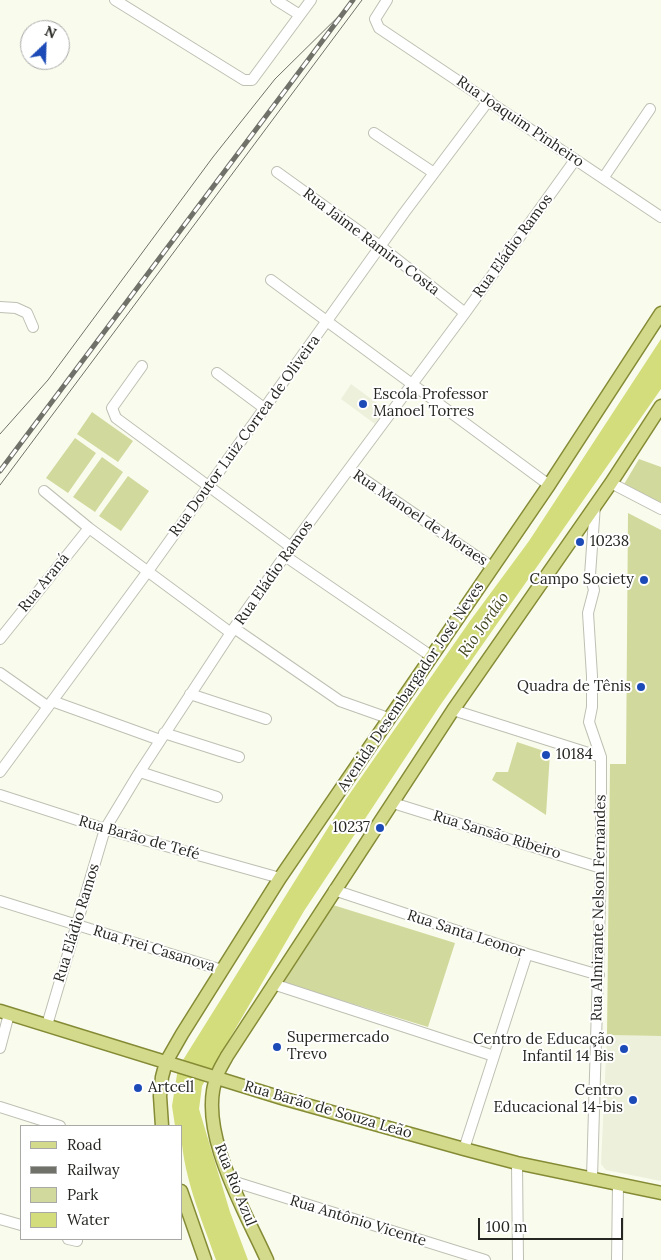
<!DOCTYPE html>
<html>
<head>
<meta charset="utf-8">
<style>
	body { margin:0 }
	#map { position:relative; width:661px; height:1260px; overflow:hidden; background:#f9fbed; font-family:Lora,serif }
	canvas { display:block }
	.legend { position:absolute; left:20px; top:1125px; width:162px; height:115px; box-sizing:border-box; background:#fff; border:1px solid #a8a9a7; margin:0; padding:6px 9px; list-style:none; font-size:15px; color:#262722 }
	.legend li { display:flex; align-items:center; gap:10px; height:25px }
	.legend b { width:25px; border:1px solid #a8a9a7 }
	.north { position:absolute; left:20px; top:20px; width:50px; height:50px; box-sizing:border-box; background:#fff; border:1px solid #a8a9a7; border-radius:50%; rotate:24deg; font-size:14px; font-weight:700; line-height:20px; text-align:center; color:#262722 }
	.north::after { content:''; display:block; margin:auto; width:18px; height:22px; background:#1c4ab7; clip-path:polygon(50% 0,100% 100%,50% 72%,0 100%) }
	.scale { position:absolute; left:478px; top:1218px; width:145px; height:22px; box-sizing:border-box; border:2px solid #262722; border-top:0; padding-left:6px; font-size:15px; line-height:18px; white-space:nowrap; color:#262722; -webkit-text-stroke:4px #fff; paint-order:stroke }
</style>
</head>
<body>
<div id="map">
<canvas width="661" height="1260"></canvas>
<ul class="legend">
<li><b style="height:6px;background:#d4da8c"></b>Road</li>
<li><b style="height:6px;background:#70726a"></b>Railway</li>
<li><b style="height:14px;background:#d2d99d"></b>Park</li>
<li><b style="height:14px;background:#d4dd7b"></b>Water</li>
</ul>
<div class="north">N</div>
<div class="scale">100 m</div>
</div>
<script>
const c = document.querySelector('canvas').getContext('2d');
c.lineJoin = 'round';
function fill(path, color) { c.fillStyle = color; c.fill(path, 'evenodd'); }
function strokePath(path, color, width, dash) { c.strokeStyle = color; c.lineWidth = width; c.lineCap = dash ? 'butt' : 'round'; c.setLineDash(dash || []); c.stroke(path); }
function write(font, color, halo, rows, align = 'center') {
  c.font = font + ' Lora,serif'; c.lineWidth = 4; c.setLineDash([]); c.textBaseline = 'middle'; c.strokeStyle = halo; c.fillStyle = color; for (const [text, x, y, turn = 0] of rows) {
    c.save(); c.translate(x, y); c.rotate((+turn || 0) * Math.PI / 180); c.textAlign = isNaN(turn) ? turn : align; if (halo) c.strokeText(text, 0, 0); c.fillText(text, 0, 0); c.restore();
  }
}
const built = new Path2D(`
	M351,384L385,409L375,424L341,399Z
	M607,1035L661,1036V1181L606,1170L601,1164Z`);
const green = new Path2D(`
	M92,412L133,441L118,462L77,434Z
	M75,438L96,453L68,493L46,478Z
	M102,457L123,472L95,512L73,497Z
	M639,459L661,467V504L623,486Z
	M128,476L149,491L121,531L99,516Z
	M628,513L661,530V1036L607,1035L610,764H626Z
	M517,742L550,753L546,815L492,780L496,772H508Z
	M333,905L455,943L428,1027L285,983L284,979Z`);
const water = new Path2D(`
	M661,339V389L439,707L304,911L202,1086L199,1109L230,1212L248,1260H216C201,1217 181,1172 181,1126H175L172,1106L178,1068L346,799L470,621L529,541Z`);
const minor = new Path2D(`
	M115,0L244,80H252L311,0
	M276,0L300,15
	M387,0L375,19L379,28L661,217
	M374,133L434,173
	M277,172L380,246L465,313
	M604,177L650,109
	M271,280L549,485
	M0,307L16,308L27,313L33,327
	M142,366L112,408L116,418L291,547
	M217,373L264,408
	M349,469L492,567
	M611,483L661,509
	M44,491L89,528L231,633
	M285,556L431,656
	M234,628L340,701L388,718
	M0,639L89,528
	M0,673L47,706
	M190,694L266,719
	M52,701L160,740
	M453,710L601,757
	M164,733L239,757
	M0,772L148,571L404,213L489,100
	M140,772L217,797
	M0,795L105,829L280,878
	M393,803L601,868
	M334,890L527,954L599,975
	M0,901L222,970
	M273,984L494,1056
	M47,1025L105,829L137,776L234,628L291,547L465,313L575,160
	M0,1048L9,1014
	M0,1107L60,1126
	M464,1149L527,954
	M517,1163L518,1260
	M592,1178L601,868V757L589,722L592,707V676L588,613L594,590L590,575L595,505
	M232,1181L485,1260
	M0,1219L21,1225
	M68,1239L77,1241
	M617,1260L618,1184`);
const major = new Path2D(`
	M0,1011L285,1099L464,1149L517,1163L661,1193
	M162,1126L160,1096L162,1077L166,1062L182,1034L280,878L549,485L661,313
	M181,1191L205,1260
	M267,1260C245,1211 196,1129 217,1076C219,1069 224,1062 227,1056L453,710L611,483L661,406`);
const tram = new Path2D(`
	M0,434L48,380L213,157L275,79L355,0
	M0,485L362,0`);
const rail = new Path2D(`
	M0,471L353,0`);
const markers = [
	[363,404,5,"#1c4ab7"],
	[580,542,5,"#1c4ab7"],
	[644,580,5,"#1c4ab7"],
	[641,687,5,"#1c4ab7"],
	[546,755,5,"#1c4ab7"],
	[380,828,5,"#1c4ab7"],
	[277,1047,5,"#1c4ab7"],
	[624,1049,5,"#1c4ab7"],
	[138,1088,5,"#1c4ab7"],
	[633,1100,5,"#1c4ab7"]
];
const streetNames = [
	["Rua Joaquim Pinheiro",520,122,34],
	["Rua Jaime Ramiro Costa",371,242,37],
	["Rua Eládio Ramos",513,246,-54],
	["Rua Doutor Luiz Correa de Oliveira",245,436,-54],
	["Rua Manoel de Moraes",420,518,34],
	["Rua Eládio Ramos",274,573,-55],
	["Rua Araná",44,583,-51],
	["Avenida Desembargador José Neves",411,687,-56],
	["Rua Sansão Ribeiro",497,835,17],
	["Rua Barão de Tefé",139,838,16],
	["Rua Almirante Nelson Fernandes",599,908,-89],
	["Rua Eládio Ramos",77,923,-73],
	["Rua Santa Leonor",466,934,18],
	["Rua Frei Casanova",154,949,17],
	["Rua Barão de Souza Leão",328,1110,16],
	["Rua Rio Azul",235,1185,68],
	["Rua Antônio Vicente",358,1221,17]
];
const poiNames = [
	["Escola Professor",373,395],
	["Manoel Torres",373,412],
	["10238",590,542],
	["Campo Society",634,580,"right"],
	["Quadra de Tênis",631,687,"right"],
	["10184",556,755],
	["10237",370,828,"right"],
	["Supermercado",287,1038],
	["Trevo",287,1055],
	["Centro de Educação",614,1040,"right"],
	["Infantil 14 Bis",614,1057,"right"],
	["Artcell",148,1088],
	["Centro",623,1091,"right"],
	["Educacional 14-bis",623,1108,"right"]
];
const waterNames = [
	["Rio Jordão",484,625,-55]
];
fill(built, '#edf0db');
fill(green, '#d2d99d');
fill(water, '#d4dd7b');
strokePath(minor, '#bec0b3', 12);
strokePath(major, '#858b35', 15);
strokePath(minor, '#fff', 10);
strokePath(major, '#d4da8c', 12);
strokePath(tram, '#70726a', 1);
strokePath(rail, '#70726a', 5);
strokePath(rail, '#fff', 3, [9]);
for (const [x, y, r, color] of markers) { const dot = new Path2D(); dot.arc(x, y, r, 0, 2 * Math.PI); c.fillStyle = color; c.fill(dot); strokePath(dot, '#fff', 2); }
write('15px', '#262722', '#fff', streetNames);
write('15px', '#262722', '#fff', poiNames, 'left');
write('italic 16px', '#474b22', '#fff', waterNames);
</script>
</body>
</html>
